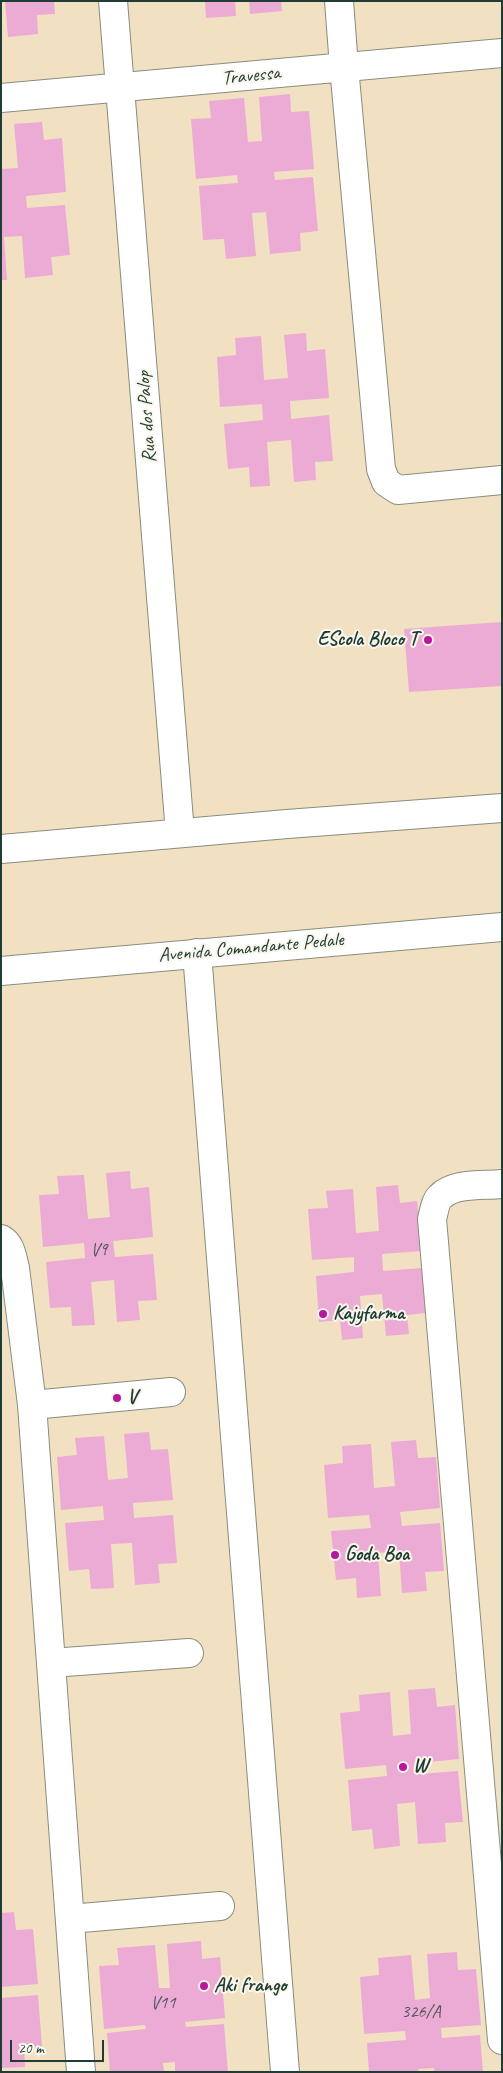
<!DOCTYPE html>
<html>
<head>
<meta charset="utf-8">
<style>
	body { margin:0 }
	#map { position:relative; width:503px; height:2073px; overflow:hidden; background:#f2e0c3; font-family:Caveat,sans-serif }
	canvas { display:block }
	.frame { position:absolute; inset:0; border:2px solid #1f3d34; pointer-events:none }
	.scale { position:absolute; left:10px; top:2040px; width:94px; height:22px; box-sizing:border-box; border:2px solid #1f3d34; border-top:0; padding-left:6px; font-size:15px; line-height:18px; white-space:nowrap; color:#1f3d34; -webkit-text-stroke:4px #fbf7ec; paint-order:stroke }
</style>
</head>
<body>
<div id="map">
<canvas width="503" height="2073"></canvas>
<div class="frame"></div>
<div class="scale">20 m</div>
</div>
<script>
const c = document.querySelector('canvas').getContext('2d');
c.lineJoin = 'round';
function fill(path, color) { c.fillStyle = color; c.fill(path, 'evenodd'); }
function strokePath(path, color, width, dash) { c.strokeStyle = color; c.lineWidth = width; c.lineCap = dash ? 'butt' : 'round'; c.setLineDash(dash || []); c.stroke(path); }
function write(font, color, halo, rows, align = 'center') {
  c.font = font + ' Caveat,sans-serif'; c.lineWidth = 4; c.setLineDash([]); c.textBaseline = 'middle'; c.strokeStyle = halo; c.fillStyle = color; for (const [text, x, y, turn = 0] of rows) {
    c.save(); c.translate(x, y); c.rotate((+turn || 0) * Math.PI / 180); c.textAlign = isNaN(turn) ? turn : align; if (halo) c.strokeText(text, 0, 0); c.fillText(text, 0, 0); c.restore();
  }
}
const building = new Path2D(`
	M5,1H54L55,14L37,15L38,34L8,37Z
	M205,1H235L236,16L206,18Z
	M249,1H281L282,11L250,14Z
	M290,94L291,112L309,111L314,169L274,172L275,180L313,177L318,231L300,233L301,251L270,254L266,212L252,213L256,256L226,259L224,239L203,240L199,186L238,183L237,175L196,179L191,119L211,118L209,101L244,98L248,142L262,141L259,97Z
	M42,122L44,140L62,138L66,192L26,196L27,208L65,205L70,255L51,257L53,275L25,278L22,236L4,237L7,280H1V169L18,168L14,124Z
	M306,333L307,351L325,349L329,398L290,401L291,419L329,415L333,461L315,462L316,480L294,482L291,440L267,442L270,486L250,487L249,467L228,469L224,424L263,420L262,404L220,407L217,357L236,355L235,338L261,336L264,380L288,378L284,335Z
	M502,622V686L409,692L404,629Z
	M130,1171L131,1189L149,1187L153,1237L113,1241L115,1257L153,1254L157,1300L138,1301L140,1320L117,1322L114,1280L91,1282L95,1325L72,1326L71,1307L50,1308L46,1262L85,1258L84,1243L43,1247L39,1195L59,1194L57,1176L84,1175L88,1219L110,1217L106,1173Z
	M398,1185L400,1203L417,1201L422,1251L382,1254L383,1271L422,1268L426,1313L407,1315L409,1334L386,1336L382,1294L360,1296L363,1338L342,1340L340,1320L319,1322L316,1276L354,1272V1257L312,1260L308,1209L328,1208L326,1191L353,1189L356,1233L379,1231L376,1187Z
	M149,1432L151,1450L168,1449L173,1500L133,1503L134,1518L173,1515L177,1563L158,1564L160,1583L135,1585L132,1543L111,1544L114,1588L91,1589L89,1569L69,1571L65,1523L104,1520L103,1506L61,1510L57,1457L77,1455L75,1438L104,1436L108,1480L128,1478L124,1434Z
	M416,1440L418,1458L436,1457L440,1508L400,1512L402,1526L440,1523L444,1571L425,1572L427,1591L402,1593L399,1551L378,1553L381,1596L357,1598L356,1578L336,1580L331,1531L371,1528L369,1515L328,1518L324,1465L343,1463L342,1446L371,1444L374,1488L395,1486L391,1442Z
	M435,1688L437,1707L455,1705L459,1759L419,1763L420,1774L458,1771L463,1822L445,1823L446,1842L418,1844L415,1802L397,1804L400,1846L374,1849L372,1829L352,1831L348,1780L387,1776L386,1765L345,1769L340,1713L360,1711L359,1695L390,1692L393,1736L411,1734L408,1690Z
	M14,1912L16,1930L33,1929L38,1984L1,1987V1913Z
	M201,1941L202,1959L220,1957L225,2018L185,2022L186,2027L224,2024L228,2072H175V2062L163,2063L164,2072H110L107,2033L146,2029L145,2025L104,2029L99,1966L119,1965L117,1948L155,1945L159,1988H170L167,1944Z
	M457,1952L458,1970L476,1969L481,2025L441,2028L442,2038L480,2035L483,2072H435L434,2068L418,2069L419,2072H369L367,2043L406,2040L405,2031L364,2034L360,1977L379,1975L378,1958L411,1955L415,2000L430,1998L427,1954Z
	M38,1995L42,2046L24,2048L25,2067L1,2068V1998Z`);
const minor = new Path2D(`
	M113,1L180,833
	M339,1L344,67L381,469L386,482L398,490L502,480
	M1,98L502,53
	M197,953L285,2072
	M502,1184C484,1186 454,1182 440,1197C435,1202 434,1212 432,1219L502,2040
	M1,1239C11,1244 12,1257 15,1268L32,1405L81,2072
	M32,1405L171,1392
	M51,1663L189,1653
	M70,1919L220,1906`);
const tertiary = new Path2D(`
	M1,849L287,824L502,808
	M1,971L502,927`);
const markers = [
	[428,640,5,"#b5179e"],
	[323,1314,5,"#b5179e"],
	[117,1398,5,"#b5179e"],
	[335,1555,5,"#b5179e"],
	[403,1767,5,"#b5179e"],
	[204,1986,5,"#b5179e"]
];
const numberNames = [
	["V9",99,1250],
	["V11",163,2003],
	["326/A",421,2012]
];
const streetNames = [
	["Travessa",251,76,-6],
	["Rua dos Palop",147,417,-94],
	["Avenida Comandante Pedale",251,948,-5]
];
const poiNames = [
	["EScola Bloco T",418,640,"right"],
	["Kajyfarma",333,1314],
	["V",127,1398],
	["Goda Boa",345,1555],
	["W",413,1767],
	["Aki frango",214,1986]
];
fill(building, '#ebabd4');
strokePath(minor, '#888e7c', 30);
strokePath(tertiary, '#888e7c', 30);
strokePath(minor, '#fff', 28);
strokePath(tertiary, '#fff', 28);
for (const [x, y, r, color] of markers) { const dot = new Path2D(); dot.arc(x, y, r, 0, 2 * Math.PI); c.fillStyle = color; c.fill(dot); strokePath(dot, '#fbf7ec', 2); }
write('18px', '#52585c', null, numberNames);
write('20px', '#1f3d34', '#fbf7ec', streetNames);
write('bold 20px', '#1f3d34', '#fbf7ec', poiNames, 'left');
</script>
</body>
</html>
